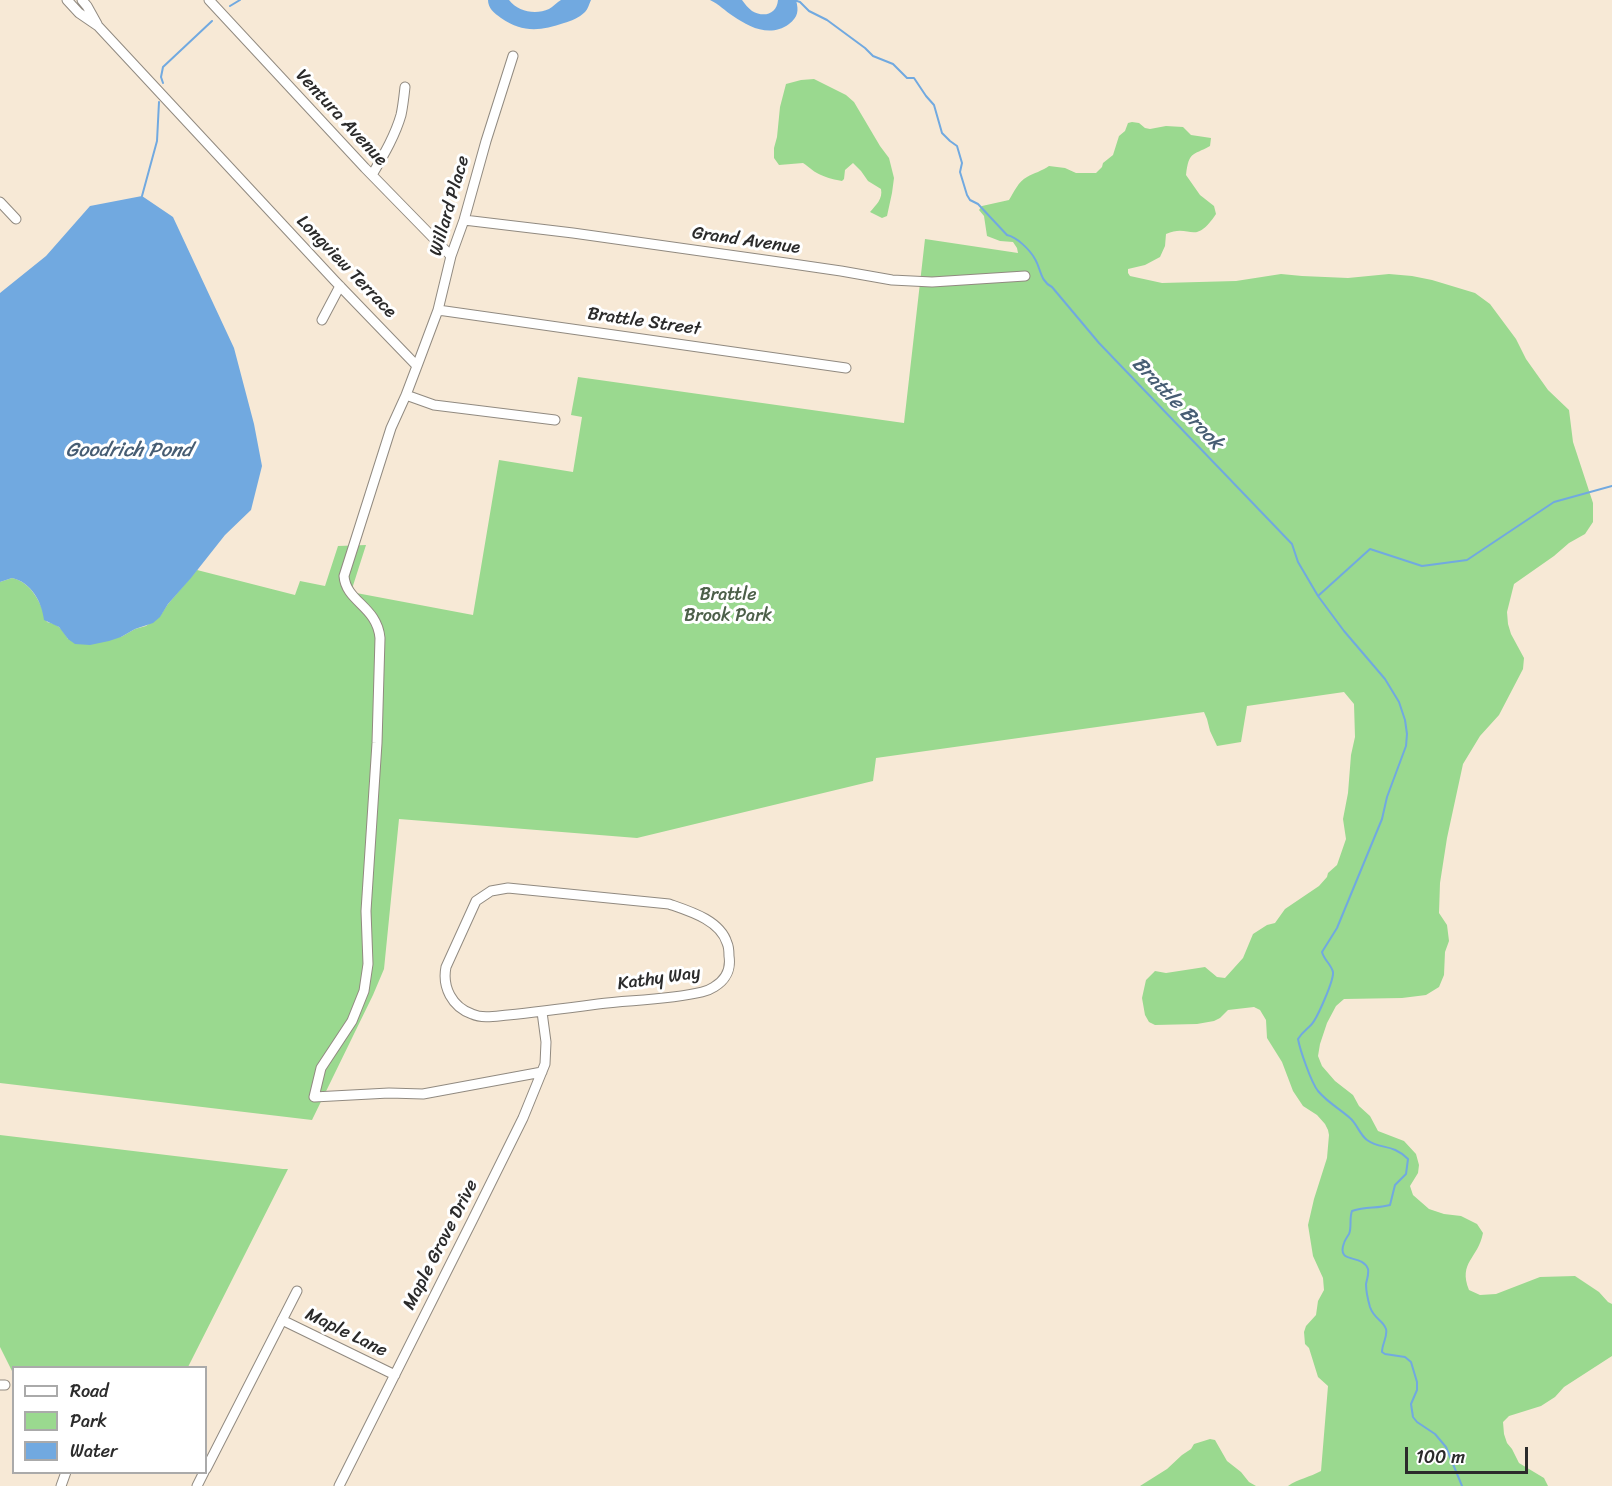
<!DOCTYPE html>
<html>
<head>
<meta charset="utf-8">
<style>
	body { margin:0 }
	#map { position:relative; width:1612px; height:1486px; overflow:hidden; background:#f7e9d6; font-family:Sriracha,sans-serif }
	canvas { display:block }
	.legend { position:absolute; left:12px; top:1366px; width:195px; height:108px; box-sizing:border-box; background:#fff; border:2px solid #aaa; margin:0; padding:8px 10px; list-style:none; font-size:18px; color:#2b2b2b }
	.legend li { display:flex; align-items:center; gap:12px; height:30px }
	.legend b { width:30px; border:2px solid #aaa }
	.scale { position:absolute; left:1405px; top:1447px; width:123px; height:27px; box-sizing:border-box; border:3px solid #2b2b2b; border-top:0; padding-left:8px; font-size:18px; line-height:21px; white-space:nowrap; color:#2b2b2b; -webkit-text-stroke:4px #fff; paint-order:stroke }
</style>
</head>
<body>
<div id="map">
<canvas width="1612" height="1486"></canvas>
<ul class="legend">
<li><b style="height:8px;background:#fff"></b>Road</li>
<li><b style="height:16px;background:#9ad98f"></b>Park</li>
<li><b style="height:16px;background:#71a9e0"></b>Water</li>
</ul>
<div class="scale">100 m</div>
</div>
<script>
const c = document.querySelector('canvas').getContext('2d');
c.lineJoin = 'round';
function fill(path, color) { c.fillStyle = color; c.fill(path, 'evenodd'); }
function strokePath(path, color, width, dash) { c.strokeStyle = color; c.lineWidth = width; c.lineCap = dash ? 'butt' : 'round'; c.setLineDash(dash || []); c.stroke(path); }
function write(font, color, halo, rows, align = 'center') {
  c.font = font + ' Sriracha,sans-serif'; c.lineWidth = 6; c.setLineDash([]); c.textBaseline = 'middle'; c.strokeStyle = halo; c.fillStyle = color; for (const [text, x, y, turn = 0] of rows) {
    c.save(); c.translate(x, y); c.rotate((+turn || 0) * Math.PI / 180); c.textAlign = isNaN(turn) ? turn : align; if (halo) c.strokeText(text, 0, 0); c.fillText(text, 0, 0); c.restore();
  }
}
const green = new Path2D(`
	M814,79L846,95L854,102L880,146L889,158L894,178L892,193L887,216L882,218L870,212C876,205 883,199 881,189L868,181L861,171L853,163L845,170L844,179L842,181C836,180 827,178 821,175C815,173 809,167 803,163L779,165L774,158V148L777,137L780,107L786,84L801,80Z
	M1132,122L1139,123L1145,128L1150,129L1166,126L1183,127L1191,135L1211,138L1210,146C1192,156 1189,151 1186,175L1200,195L1214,206L1216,214C1194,247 1191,223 1166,234L1165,246L1160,257L1145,265L1128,269V273L1130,276L1162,283L1236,281L1281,274L1302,276L1348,278L1389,274L1412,276L1432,280L1475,293L1490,304L1516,339L1526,359L1548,390L1569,410L1573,442L1593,503V522L1585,534L1569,543L1554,556L1514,584L1507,612L1508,624L1511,634L1524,658L1523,669L1499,715L1480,736L1463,764L1447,838L1440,883L1439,913L1447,925L1449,941L1445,952L1444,975L1439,987L1426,995L1402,998L1344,999L1336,1006L1327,1023L1320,1044L1318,1056L1322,1066L1335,1081L1353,1095L1359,1106L1370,1116L1378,1131L1404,1141L1416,1154L1419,1165L1418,1173L1410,1186L1413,1195L1429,1209L1444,1214L1461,1216L1477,1224L1483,1233C1478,1259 1458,1262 1469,1290L1480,1295L1496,1294L1540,1277L1575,1276L1599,1292L1608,1302L1612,1304V1356L1564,1387L1555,1397L1541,1406L1509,1416L1503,1422L1504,1434L1507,1443L1512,1449L1519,1463L1544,1478L1548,1486H1288C1298,1479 1310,1477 1321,1471L1328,1386L1318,1377L1309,1348L1305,1344L1304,1332L1306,1326L1316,1315L1318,1301L1324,1290L1323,1278L1313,1256L1308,1225L1314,1199L1327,1158L1329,1135L1328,1130L1325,1124L1317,1115L1303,1106L1293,1091L1282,1062L1267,1038L1266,1020L1260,1010L1254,1007L1228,1010L1220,1018L1214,1021L1197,1024L1155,1025L1149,1022L1145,1015L1142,998L1146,980L1155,971L1166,973L1205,967L1217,977L1225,978L1243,958L1253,934L1267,925L1275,923L1285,909L1319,886L1327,877L1328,873L1337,865L1346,839L1343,819L1348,793L1351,755L1355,737L1354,704L1344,692L1247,706L1241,742L1217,746L1210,731L1207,719L1204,712L876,758L873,781L637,838L399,819L384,969L373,995L312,1120L0,1083V582L12,578C33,583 41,604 47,622C58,624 62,629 68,639L121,637L135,629L146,626L160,616L168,604L197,570L295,595L300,581L325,586L338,546L366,545L351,592L473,615L499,460L573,472L582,417L571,415L578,377L904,423L925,239L1018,253L1017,248L1013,242L1000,241L987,236L984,216L979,210L982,206L1009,200C1014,192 1018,182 1027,177C1034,173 1042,171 1049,166L1065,168L1076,173H1096L1102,167L1103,163L1113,155L1119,136L1125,131L1128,123Z
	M0,1135L283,1169H288L188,1367L14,1368L13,1373L0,1347Z
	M1210,1439L1215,1440L1227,1461L1241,1472L1249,1482L1256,1486H1140L1167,1469L1182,1455L1191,1449L1194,1444Z`);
const water = new Path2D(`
	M488,0H509C518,12 536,15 549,9C553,7 557,2 561,0C567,0 584,0 591,0C589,4 588,9 585,12C579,18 571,21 564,23C541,31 522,33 501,18C494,13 488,8 488,0Z
	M710,0H742C745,4 748,8 752,11C764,18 777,14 778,0H796C799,11 798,17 789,24C770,38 749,27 733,16C725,11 719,4 710,0Z
	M142,196L173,217L234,348L254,424L262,466L251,510L225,535L191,578L168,604L160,617L153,623L135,629L121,637L109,641L90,645L75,644L68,639L59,627L44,620C42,602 31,582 12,578L0,582V293L46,256L90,206Z`);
const stream = new Path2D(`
	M794,0L800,2L809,11L827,20L865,48L873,56L893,64L907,78H914L926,96L934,105L942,133L950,141L957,146L962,163L960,172L967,195L970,200L978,204L1007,235C1017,237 1030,250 1035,259C1041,269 1040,281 1052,287L1099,343L1292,544L1298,562L1318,596L1344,631L1385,679L1399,702L1405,720L1407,734L1406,746L1387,797L1382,819L1337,928L1322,952C1324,960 1331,964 1333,972C1334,980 1317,1019 1311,1025C1306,1030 1302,1032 1298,1039C1300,1050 1311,1082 1318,1091C1327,1102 1340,1109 1350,1118C1357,1124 1360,1135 1367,1140C1381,1150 1392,1143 1408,1159L1406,1174L1395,1185L1390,1205C1376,1209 1367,1206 1352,1211C1349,1219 1352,1227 1349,1234C1347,1237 1345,1240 1344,1243C1336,1265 1362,1253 1368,1269C1369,1274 1367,1279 1366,1284C1366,1291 1368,1300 1370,1307C1374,1319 1383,1320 1386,1329C1388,1336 1382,1344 1382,1352L1385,1354L1405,1357L1411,1362L1417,1382V1390L1411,1404L1413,1417L1417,1422L1435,1434L1446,1447L1462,1486
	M230,6L240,0
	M163,83L161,77L163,67L212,21
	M142,196L157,141L159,102
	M1318,596L1370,549L1422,566L1467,560L1554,502L1612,486`);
const street = new Path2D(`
	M67,0L79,13L98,26L335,281L417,366L406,395L391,428L344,576C346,602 377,606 380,638L377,743L366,911L368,964L364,991L352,1021L321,1068L314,1097L389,1093L423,1094L542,1072
	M82,0L87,6L97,24
	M209,0L365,168L451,256
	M372,175C383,156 395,136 401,115C403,106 404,96 405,87
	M0,202L16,219
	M464,220L573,233L786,263L841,271L892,280L932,282L1025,276
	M438,310L846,368
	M322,320L340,286
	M417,366L438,310L451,256L464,220L486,141L513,56
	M406,395L434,405L555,420
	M508,888L669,904C689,911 720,920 727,943C729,947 729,952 729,956C731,969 726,980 714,987C711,989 706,991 702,992C668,1000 632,1000 598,1004C568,1008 538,1012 508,1015C496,1016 483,1019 472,1014C452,1007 442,987 446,967L476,901L491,891Z
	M282,1320L395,1375
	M0,1385H5
	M206,1469L297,1291
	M61,1486L66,1472
	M197,1486L204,1472
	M339,1486L473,1219L523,1118L545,1064L546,1042L542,1012`);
const streetNames = [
	["Ventura Avenue",341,118,47],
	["Willard Place",450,206,-74],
	["Grand Avenue",746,241,8],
	["Longview Terrace",346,267,46],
	["Brattle Street",644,322,8],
	["Kathy Way",659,979,-8],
	["Maple Grove Drive",441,1245,-63],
	["Maple Lane",346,1333,26]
];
const parkNames = [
	["Brattle",728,595],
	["Brook Park",728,616]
];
const waterNames = [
	["Brattle Brook",1177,404,46],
	["Goodrich Pond",129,451]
];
fill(green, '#9ad98f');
fill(water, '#71a9e0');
strokePath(stream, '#71a9e0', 2);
strokePath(street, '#918a80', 11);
strokePath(street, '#fff', 9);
write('18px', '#2b2b2b', '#fff', streetNames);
write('18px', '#4c5f49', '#fff', parkNames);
write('italic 20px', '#475d73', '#fff', waterNames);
</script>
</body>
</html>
